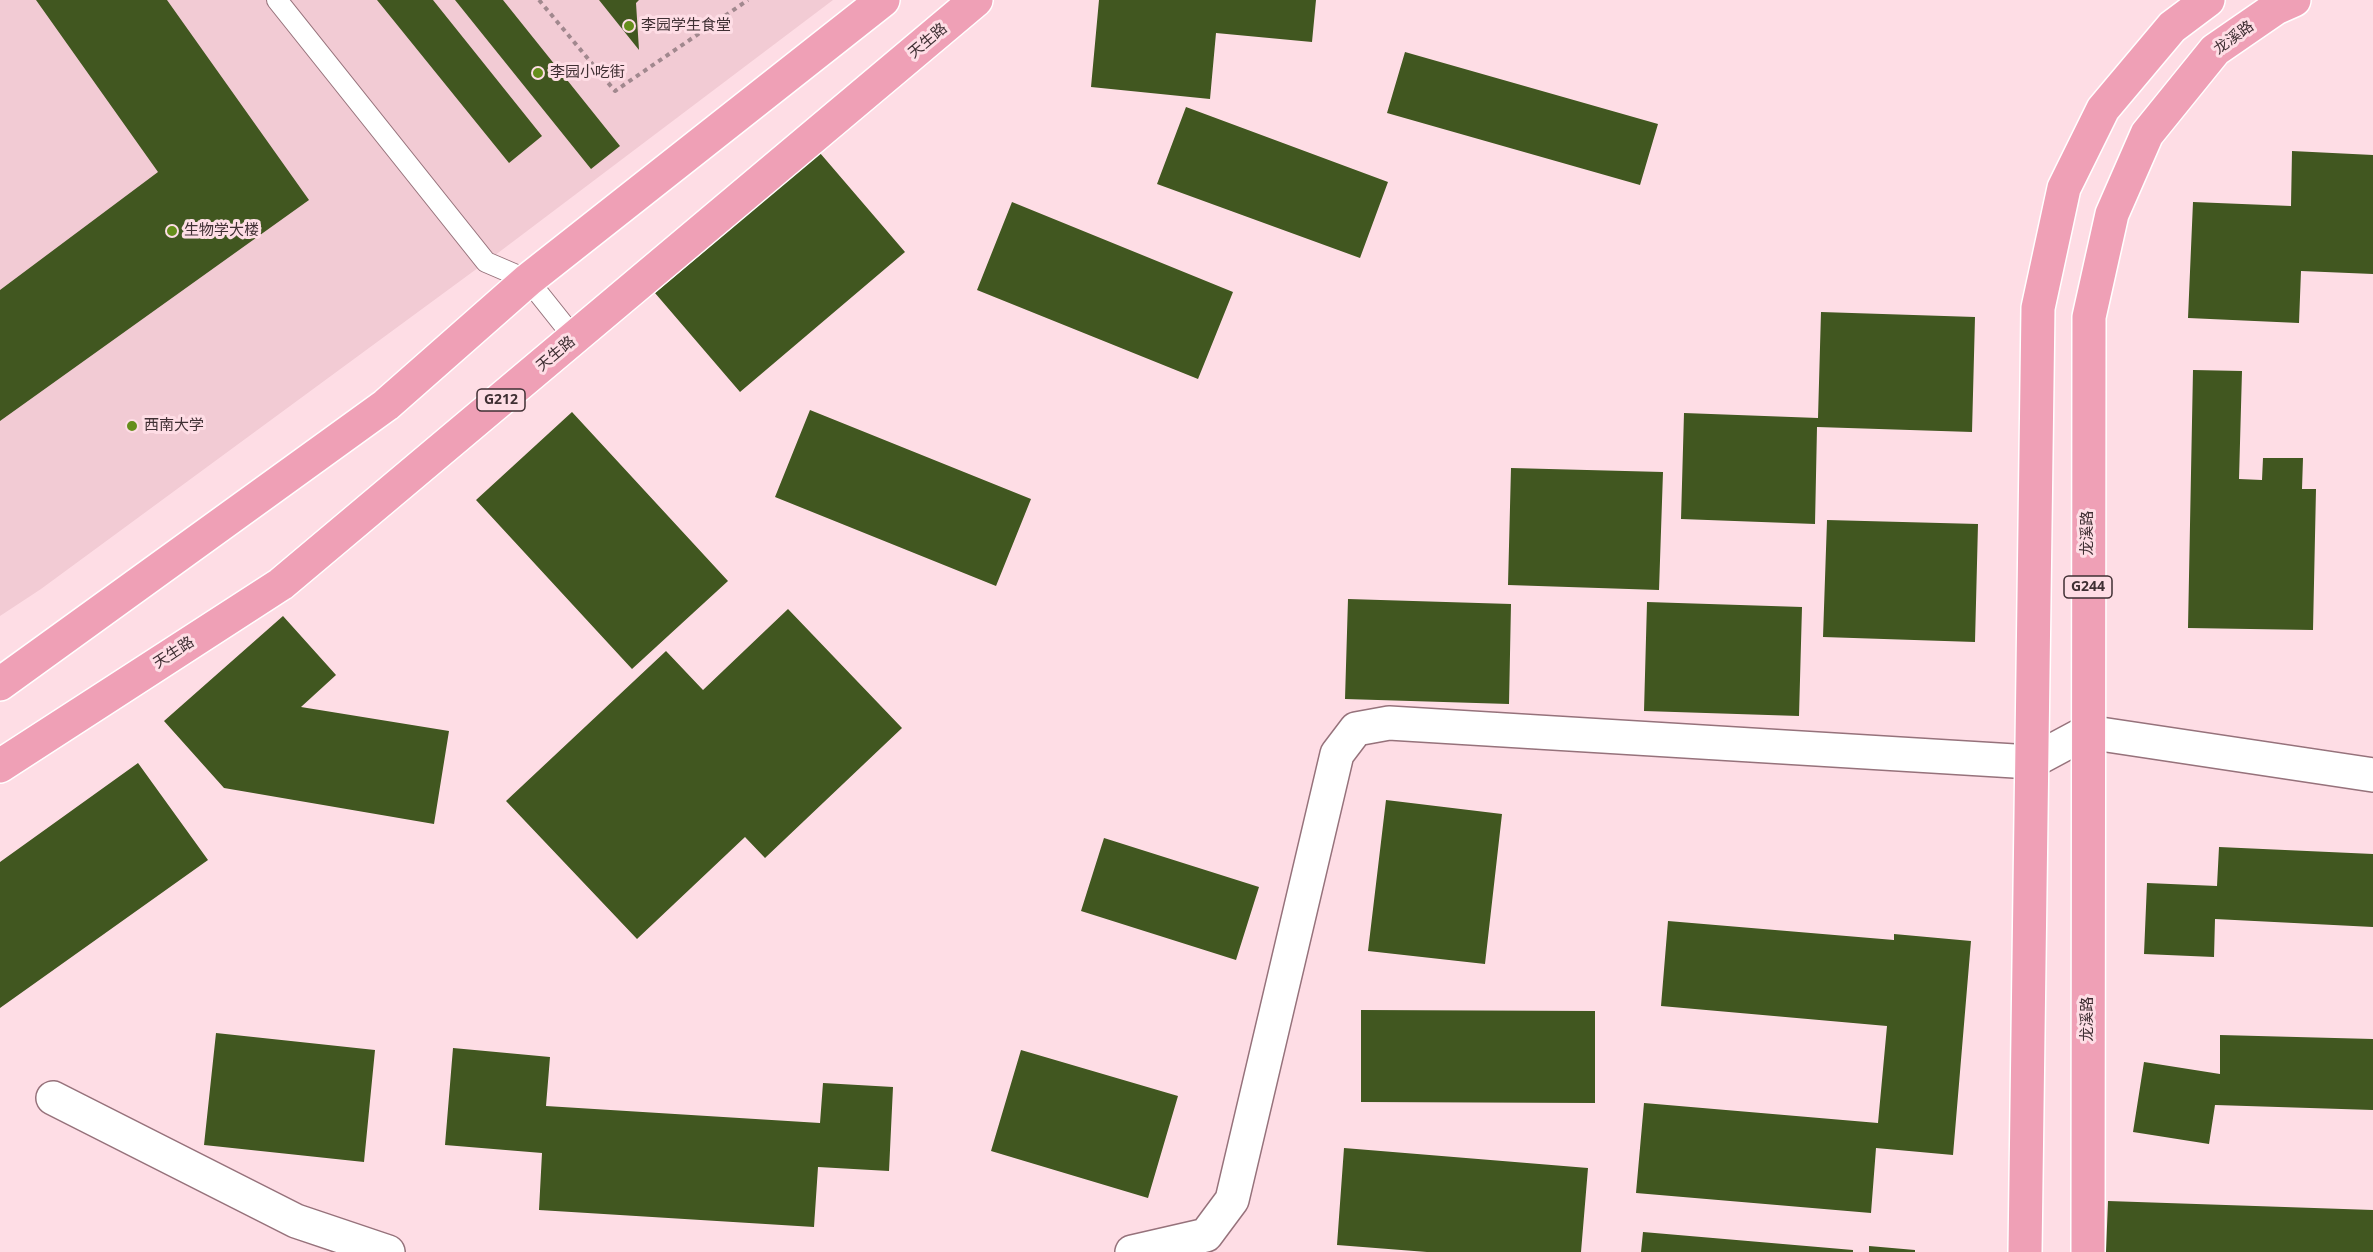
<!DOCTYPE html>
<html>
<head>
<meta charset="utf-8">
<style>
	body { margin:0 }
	canvas { display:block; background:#fedde5 }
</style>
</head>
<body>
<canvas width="2373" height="1252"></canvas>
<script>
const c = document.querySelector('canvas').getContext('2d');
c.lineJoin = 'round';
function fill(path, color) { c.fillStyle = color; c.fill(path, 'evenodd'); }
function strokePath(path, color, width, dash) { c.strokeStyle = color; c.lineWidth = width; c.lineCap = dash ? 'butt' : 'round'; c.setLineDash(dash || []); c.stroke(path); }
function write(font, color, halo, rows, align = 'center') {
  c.font = font + ' "Open Sans","Noto Sans SC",sans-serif'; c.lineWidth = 6; c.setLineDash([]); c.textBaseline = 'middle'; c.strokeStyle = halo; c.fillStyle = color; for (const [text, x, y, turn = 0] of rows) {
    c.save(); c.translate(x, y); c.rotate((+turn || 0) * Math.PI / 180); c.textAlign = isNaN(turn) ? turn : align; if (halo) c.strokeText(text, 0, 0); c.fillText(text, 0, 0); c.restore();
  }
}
const built = new Path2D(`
	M0,0H833L486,262L41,589L0,616Z`);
const building = new Path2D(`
	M36,0H167L309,200L0,421V290L158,172Z
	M377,0H433L542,136L509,163Z
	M455,0H503L620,146L591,169Z
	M599,0H639L636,3L639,50Z
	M1099,0H1316L1312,42L1216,33L1210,99L1091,87Z
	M1405,52L1658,124L1640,185L1387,113Z
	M1186,107L1388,182L1360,258L1157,184Z
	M2292,151L2373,155V274L2301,271L2299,323L2188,318L2193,202L2291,206Z
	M820,153L905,252L740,392L655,293Z
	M1012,202L1233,292L1198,379L977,290Z
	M1821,312L1975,317L1972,432L1817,427L1815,524L1681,519L1684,413L1818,418Z
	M2193,370L2242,371L2239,479L2262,480L2263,458H2303L2302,489H2316L2313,630L2188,628Z
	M810,410L1031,499L996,586L775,497Z
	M572,412L728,581L632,669L476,500Z
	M1511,468L1663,472L1659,590L1508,585Z
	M1827,520L1978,524L1975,642L1823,637Z
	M1348,599L1511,604L1509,704L1345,699Z
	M1647,602L1802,607L1799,716L1644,711Z
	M788,609L902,728L765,858L745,837L637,939L506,801L666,651L703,690Z
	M283,616L336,675L301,707L449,731L434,824L224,788L164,721Z
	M138,763L208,860L0,1008V862Z
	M1386,800L1502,814L1485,964L1368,951Z
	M1104,838L1259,887L1236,960L1081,911Z
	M2219,847L2373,854V927L2215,919L2214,957L2144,954L2147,883L2217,886Z
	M1668,921L1894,940V934L1971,941L1953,1155L1876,1148L1871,1213L1636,1193L1644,1103L1878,1123L1887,1026L1661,1006Z
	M1361,1010L1595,1011V1103L1361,1102Z
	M216,1033L375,1050L364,1162L204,1145Z
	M2220,1035L2373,1039V1110L2215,1105L2209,1144L2133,1132L2144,1062L2220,1074Z
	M453,1048L550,1057L546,1106L820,1123L823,1083L893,1087L889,1171L818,1167L814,1227L539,1210L542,1153L445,1145Z
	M1021,1050L1178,1096L1148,1198L991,1151Z
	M1344,1148L1588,1168L1581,1252H1427L1337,1245Z
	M2108,1201L2373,1210V1252H2106Z
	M1643,1232L1853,1250V1252H1641Z
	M1869,1246L1915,1250V1252H1869Z`);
const path = new Path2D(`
	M539,0L615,91L748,0`);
const lane = new Path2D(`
	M277,0L486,262L528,280L575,339`);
const street = new Path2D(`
	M53,1098L296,1221L388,1252
	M1132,1252L1206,1235L1232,1200L1337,754L1356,729L1389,723L2031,762L2087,732L2373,775`);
const highway = new Path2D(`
	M0,684L386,405L528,280L883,0
	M0,766L281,584L976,0
	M2025,1252L2038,308L2064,188L2103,109L2172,27L2208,0
	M2088,1252L2089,317L2112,214L2147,134L2215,50L2276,8L2294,0`);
const markers = [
	[629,26,6,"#658e1b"],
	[538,73,6,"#658e1b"],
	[172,231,6,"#658e1b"],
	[132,426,6,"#658e1b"]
];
const shields = [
	[501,400,48],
	[2088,587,48]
];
const shieldNames = [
	["G212",501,400],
	["G244",2088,587]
];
const poiNames = [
	["李园学生食堂",641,26],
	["李园小吃街",550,73],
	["生物学大楼",184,231],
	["西南大学",144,426]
];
const streetNames = [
	["龙溪路",2234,38,-36],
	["天生路",928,41,-40],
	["天生路",556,354,-40],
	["龙溪路",2088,533,-90],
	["天生路",174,653,-33],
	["龙溪路",2088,1019,-90]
];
fill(built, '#f2cbd4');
fill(building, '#415720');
strokePath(lane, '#96727b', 22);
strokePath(street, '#96727b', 36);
strokePath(highway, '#fff', 36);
strokePath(path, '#a1888e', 4, [4.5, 4.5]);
strokePath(lane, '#fff', 20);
strokePath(street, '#fff', 33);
strokePath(highway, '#efa0b6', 33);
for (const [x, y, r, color] of markers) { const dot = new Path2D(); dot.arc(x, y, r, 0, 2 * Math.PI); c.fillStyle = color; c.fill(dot); strokePath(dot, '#fedde5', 2); }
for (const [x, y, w] of shields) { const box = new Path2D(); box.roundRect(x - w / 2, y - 11, w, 22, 4.5); c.fillStyle = '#fedde5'; c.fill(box); strokePath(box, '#3f2f33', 1.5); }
write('bold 14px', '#3f2f33', null, shieldNames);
write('15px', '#3f2f33', '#fedde5', poiNames, 'left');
write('15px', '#3f2f33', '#fedde5', streetNames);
</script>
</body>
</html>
